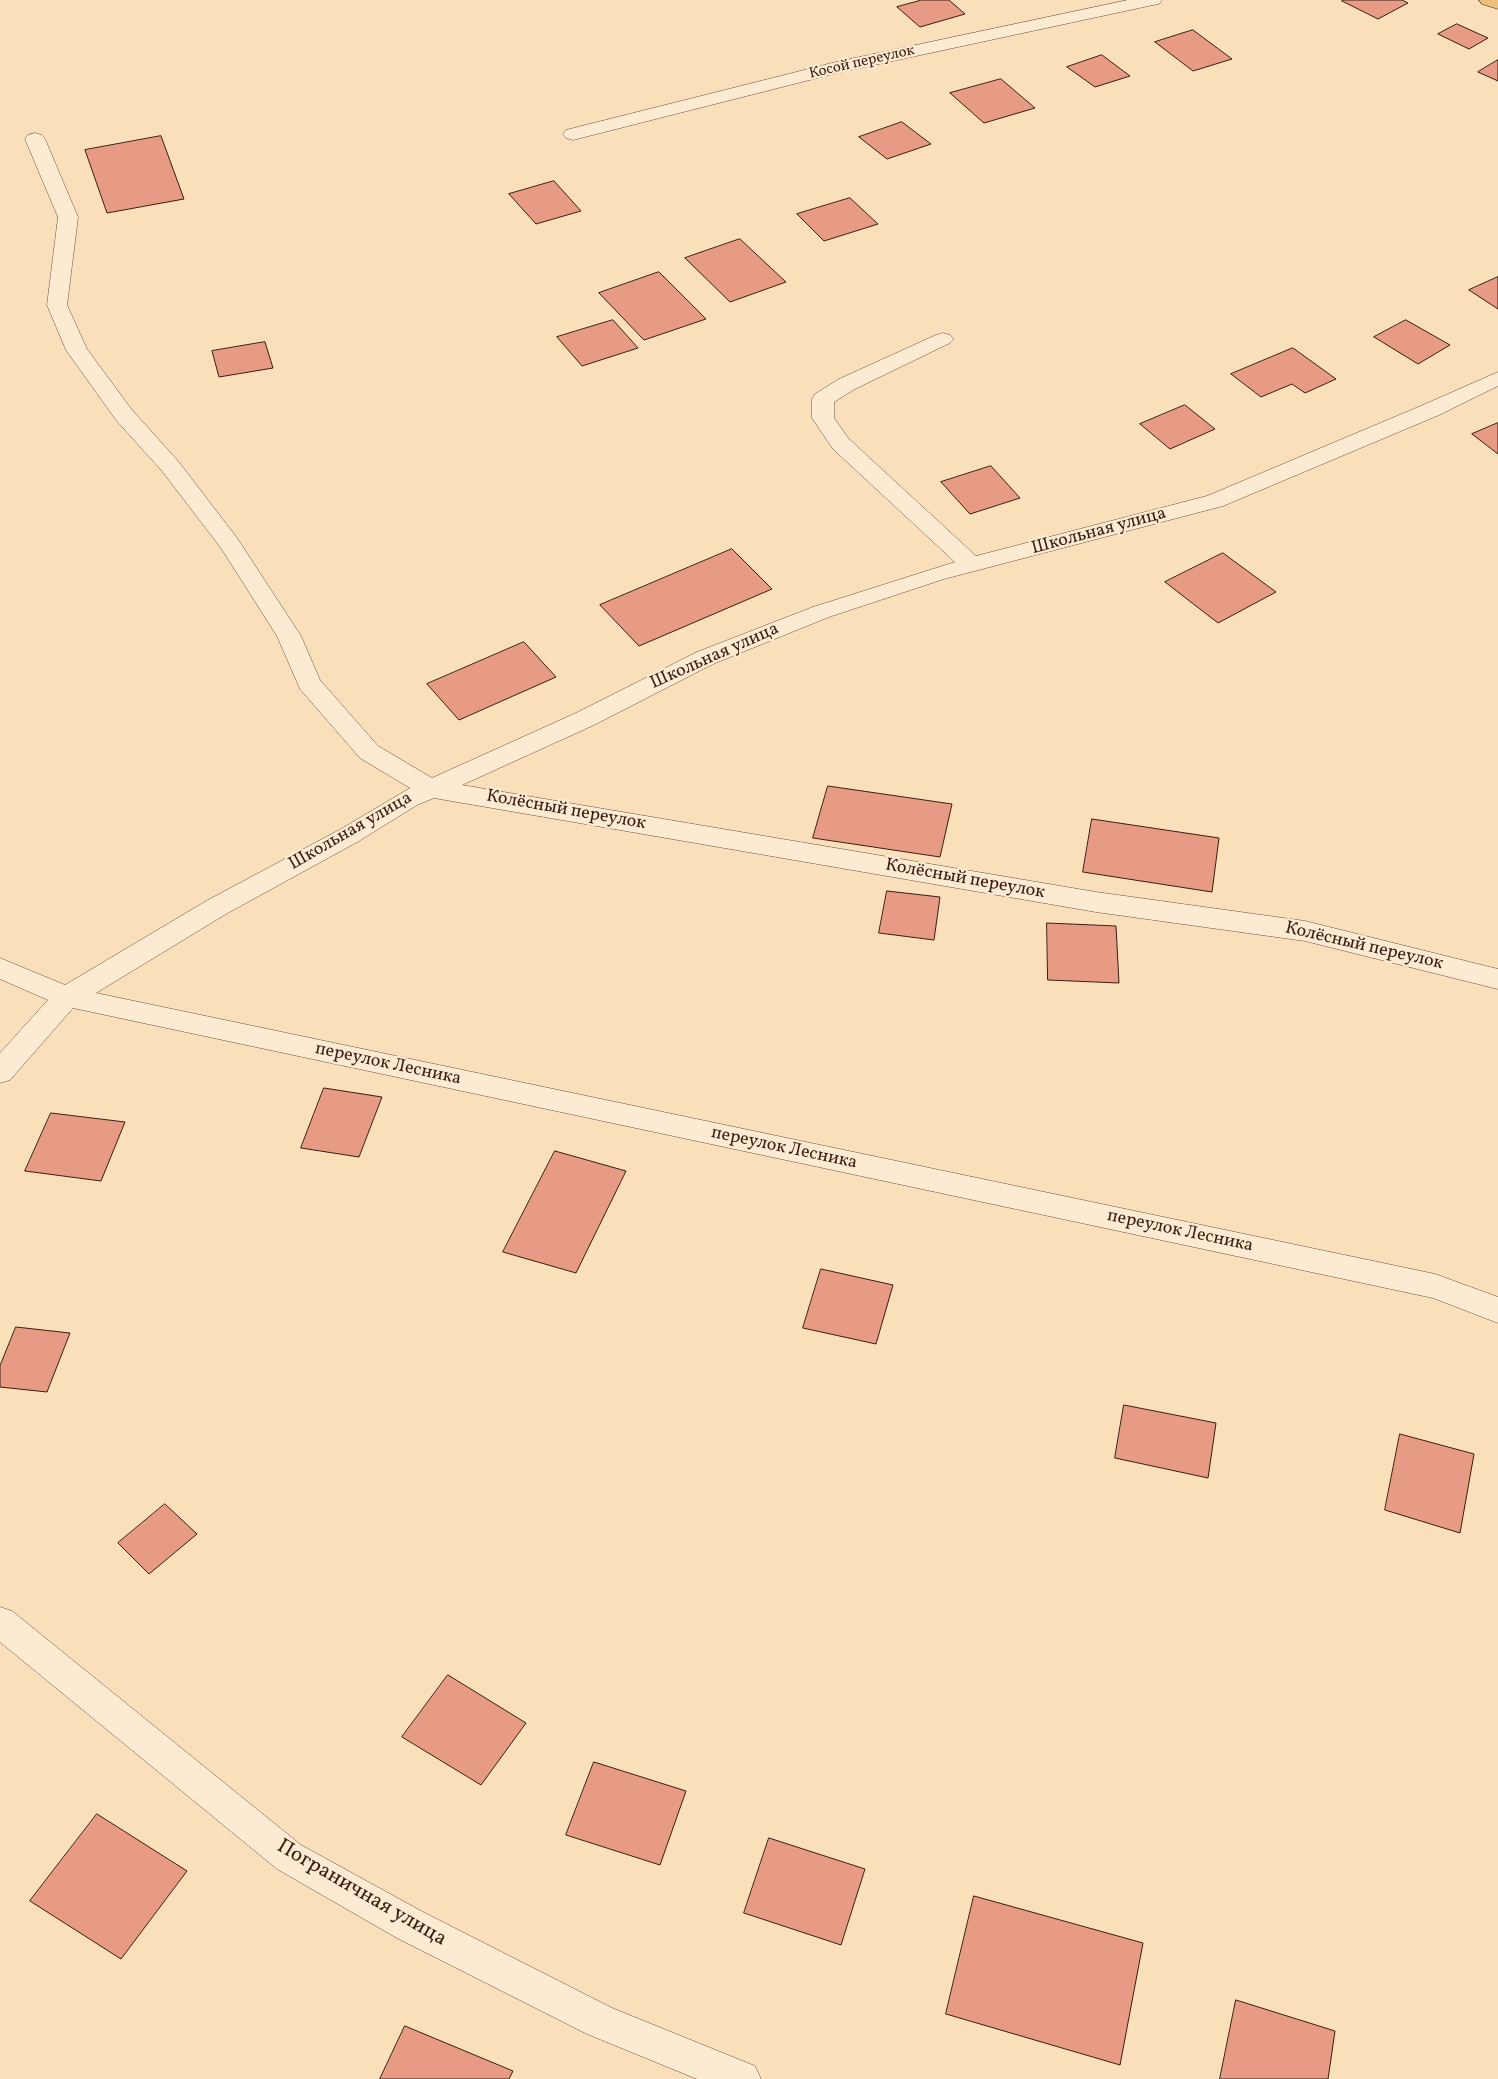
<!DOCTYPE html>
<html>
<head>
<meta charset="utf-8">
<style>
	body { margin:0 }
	canvas { display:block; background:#fae0ba }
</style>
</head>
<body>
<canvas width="1498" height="2079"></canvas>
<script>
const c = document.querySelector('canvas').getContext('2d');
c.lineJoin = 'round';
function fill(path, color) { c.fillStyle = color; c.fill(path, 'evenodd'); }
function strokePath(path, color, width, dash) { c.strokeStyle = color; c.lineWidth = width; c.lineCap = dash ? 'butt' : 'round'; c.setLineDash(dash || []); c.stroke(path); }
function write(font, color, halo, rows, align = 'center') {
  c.font = font + ' Vollkorn,serif'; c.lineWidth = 4.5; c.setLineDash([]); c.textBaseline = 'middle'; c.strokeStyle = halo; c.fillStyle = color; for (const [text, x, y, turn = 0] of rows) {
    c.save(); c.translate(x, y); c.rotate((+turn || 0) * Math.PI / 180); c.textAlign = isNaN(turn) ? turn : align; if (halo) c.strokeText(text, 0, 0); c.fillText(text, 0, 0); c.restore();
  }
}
const building = new Path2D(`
	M922,0H949L965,14L920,27L897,7Z
	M1344,0H1402L1408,3L1378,19L1342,1Z
	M1457,24L1488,38L1469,49L1438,34Z
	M1193,30L1232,59L1193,71L1155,42Z
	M1102,55L1130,76L1095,87L1067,67Z
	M1498,60V81L1478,72Z
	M1001,79L1035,108L984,123L950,93Z
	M902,122L931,144L887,159L859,137Z
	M161,136L184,199L107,213L85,150Z
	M554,181L581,211L536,224L509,194Z
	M850,198L878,224L824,241L797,214Z
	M740,239L786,282L730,302L685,258Z
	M659,272L706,319L644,340L599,293Z
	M1498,277V309L1469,290Z
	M613,320L638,348L582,366L557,337Z
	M1406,320L1450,345L1418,364L1374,337Z
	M265,342L273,368L219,377L212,351Z
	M1293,348L1336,379L1305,393L1292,384L1261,397L1231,374Z
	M1185,405L1215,429L1170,449L1140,424Z
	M1498,423V454L1472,434Z
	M991,466L1020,498L970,514L941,482Z
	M732,549L772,589L639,646L600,605Z
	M1223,553L1276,592L1218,623L1165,582Z
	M524,642L556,677L459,720L427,684Z
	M828,786L952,804L940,857L813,838Z
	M1092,819L1219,838L1212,892L1083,872Z
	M887,891L940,897L934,940L879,933Z
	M1047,923L1116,926L1119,983L1048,980Z
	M324,1088L382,1097L359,1157L301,1148Z
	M51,1113L125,1122L101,1181L25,1171Z
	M555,1151L626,1171L576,1273L503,1252Z
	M821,1269L893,1285L876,1344L803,1328Z
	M16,1327L70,1333L47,1392L0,1387V1366Z
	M1124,1405L1216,1423L1208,1478L1115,1458Z
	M1400,1434L1474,1454L1460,1533L1385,1510Z
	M165,1504L197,1534L149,1574L118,1543Z
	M448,1675L526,1723L481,1785L402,1737Z
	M594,1762L686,1791L660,1865L566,1835Z
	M97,1814L187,1871L121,1959L30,1901Z
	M769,1838L865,1869L841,1945L744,1913Z
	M974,1896L1143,1943L1120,2065L946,2014Z
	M1236,2000L1335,2031L1328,2079H1220Z
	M405,2026L513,2071L509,2079H380Z`);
const minor = new Path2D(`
	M1128,0H1162L1159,4L1153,5L837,73L573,140L566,138L563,134L566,130L836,62Z
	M35,133L42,135L45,139L78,217L67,305L87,349L132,410L178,461L237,538L301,636L320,680L378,746L432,778L576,713L697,652L813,607L955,562L833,449L812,418V399L815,394L839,379L936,335L943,333L950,335L954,339L950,343L855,389L834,402V418L849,439L976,556L1207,496L1423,405L1498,372V386L1439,415L1223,506L944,579L829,617L713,664L594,725L462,785L1096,892L1305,921L1498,969V989L1305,941L1096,912L434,798L417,805L359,841L226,914L96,993L1435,1274L1498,1297V1323L1433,1298L73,1008L10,1080L0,1083V1053L48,1000L0,979V958L65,985L208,900L341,829L410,788L360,758L300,689L277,636L221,548L162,471L116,420L66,350L47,305L58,217L25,139L28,135Z
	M0,1607L12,1611L301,1845L423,1912L612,2008L755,2066L761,2079H697L587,2034L397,1938L277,1869L0,1642Z`);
const major = new Path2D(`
	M1479,0H1498V9L1482,4Z`);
const farStreetnames = [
	["Косой переулок",862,63,-13]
];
const streetNames = [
	["Школьная улица",1099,532,-15],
	["Школьная улица",715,657,-24],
	["Колёсный переулок",566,811,10],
	["Школьная улица",351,832,-30],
	["Колёсный переулок",965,880,10],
	["Колёсный переулок",1364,947,13],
	["переулок Лесника",388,1065,12],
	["переулок Лесника",784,1149,12],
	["переулок Лесника",1180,1232,12]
];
const nearStreetnames = [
	["Пограничная улица",361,1894,30]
];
fill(building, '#e79a84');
strokePath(building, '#3c1d12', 1);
strokePath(minor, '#6c4e3c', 1);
strokePath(major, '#3c1d12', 1);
fill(minor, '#fcebd2');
fill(major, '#edc07d');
write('15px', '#3c1d12', '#fcebd2', farStreetnames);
write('18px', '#3c1d12', '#fcebd2', streetNames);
write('21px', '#3c1d12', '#fcebd2', nearStreetnames);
</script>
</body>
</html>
